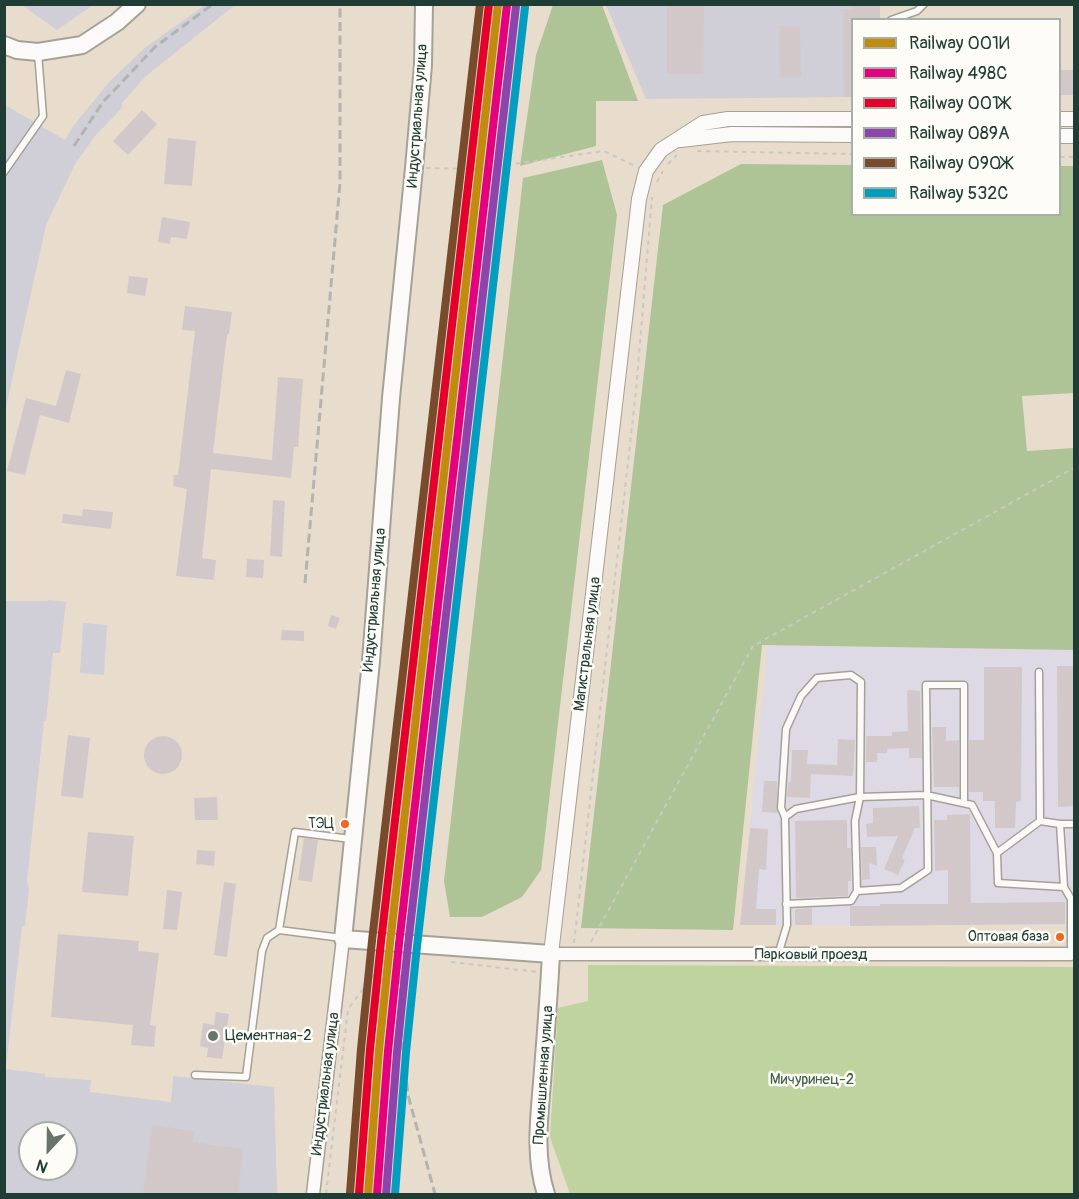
<!DOCTYPE html>
<html>
<head>
<meta charset="utf-8">
<style>
	body { margin:0 }
	#map { position:relative; width:1079px; height:1199px; overflow:hidden; background:#e8dccd; font-family:Pangolin,sans-serif }
	canvas { display:block }
	.frame { position:absolute; inset:0; border:6px solid #1f3d34; pointer-events:none }
	.legend { position:absolute; left:851px; top:18px; width:210px; height:198px; box-sizing:border-box; background:#fdfcf7; border:2px solid #a4b0a9; margin:0; padding:8px 10px; list-style:none; font-size:18px; color:#1f3d34 }
	.legend li { display:flex; align-items:center; gap:12px; height:30px }
	.legend b { width:30px; border:2px solid #a4b0a9 }
	.north { position:absolute; left:18px; top:1121px; width:60px; height:60px; box-sizing:border-box; background:#fdfcf7; border:2px solid #a4b0a9; border-radius:50%; rotate:202deg; font-size:16px; font-weight:700; line-height:24px; text-align:center; color:#1f3d34 }
	.north::after { content:''; display:block; margin:auto; width:21px; height:27px; background:#65756a; clip-path:polygon(50% 0,100% 100%,50% 72%,0 100%) }
</style>
</head>
<body>
<div id="map">
<canvas width="1079" height="1199"></canvas>
<div class="frame"></div>
<ul class="legend">
<li><b style="height:8px;background:#c18c0d"></b>Railway 001И</li>
<li><b style="height:8px;background:#e5007d"></b>Railway 498С</li>
<li><b style="height:8px;background:#e4002b"></b>Railway 001Ж</li>
<li><b style="height:8px;background:#8e44ad"></b>Railway 089А</li>
<li><b style="height:8px;background:#7a4b2a"></b>Railway 090Ж</li>
<li><b style="height:8px;background:#039ebf"></b>Railway 532С</li>
</ul>
<div class="north">N</div>
</div>
<script>
const c = document.querySelector('canvas').getContext('2d');
c.lineJoin = 'round';
function fill(path, color) { c.fillStyle = color; c.fill(path, 'evenodd'); }
function strokePath(path, color, width, dash) { c.strokeStyle = color; c.lineWidth = width; c.lineCap = dash ? 'butt' : 'round'; c.setLineDash(dash || []); c.stroke(path); }
function write(font, color, halo, rows, align = 'center') {
  c.font = font + ' Pangolin,sans-serif'; c.lineWidth = 5; c.setLineDash([]); c.textBaseline = 'middle'; c.strokeStyle = halo; c.fillStyle = color; for (const [text, x, y, turn = 0] of rows) {
    c.save(); c.translate(x, y); c.rotate((+turn || 0) * Math.PI / 180); c.textAlign = isNaN(turn) ? turn : align; if (halo) c.strokeText(text, 0, 0); c.fillText(text, 0, 0); c.restore();
  }
}
const built = new Path2D(`
	M768,645L1074,650V925H740Z`);
const industrial = new Path2D(`
	M22,5H93L57,30Z
	M205,5H235L146,76L122,103V108L95,136L75,164L46,225L5,412V105L65,140L74,125L110,81L146,47Z
	M606,5H863L852,20V97L646,99Z
	M48,600L66,602L60,653H53L46,721H44L27,882L29,889L25,926H22L6,1067H5V601H47Z
	M83,623L107,625L104,675L80,673Z
	M5,1069L45,1074V1077L91,1080L90,1092L171,1102L173,1076L274,1087L277,1194H5ZM30,1133H66V1169H30Z`);
const green = new Path2D(`
	M588,965L1074,967V1194H570L550,1137L558,1008L588,1001Z`);
const forest = new Path2D(`
	M553,5H602L638,101H596V146L520,166L536,55Z
	M602,160L617,215L541,870L522,897L482,917H450L444,881L523,178Z
	M741,164L852,165V214H1060V166H1074V393L1022,396L1027,451L1074,448V650L762,645L733,930L581,928L663,205Z`);
const building = new Path2D(`
	M667,4H704L703,74H667Z
	M853,4H880V20H852V97H844L843,9H853Z
	M779,26H800L801,77H780Z
	M1059,70H1074V95H1059Z
	M142,110L157,124L128,155L113,141Z
	M168,138L196,141L192,186L164,184Z
	M162,217L190,222L187,239L171,237L170,244L158,242Z
	M129,276L148,278L145,296L127,293Z
	M185,306L232,312L229,333L227,335L213,453L272,460L278,377L303,379L298,447H294L291,478L211,469L202,558L216,560L214,580L176,576L187,489L173,486L174,475H178L195,331L182,330Z
	M66,370L81,374L69,423L40,415L25,475L7,471L26,398L56,406Z
	M273,500L285,501L282,557L270,556Z
	M83,509L113,512L111,529L62,523L63,514L82,516Z
	M247,559L264,560L263,578L246,577Z
	M331,615L340,618L336,629L328,626Z
	M282,630L304,631V641L281,640Z
	M1057,666H1074V806L1058,807Z
	M984,667H1022L1021,801L1016,802L1015,828H995V801H983V792H969V740H984Z
	M907,690L920,691L922,758H909V748L887,749V753H877V762H866V736H892V732L908,731Z
	M932,727H946V741L959,740V787H934Z
	M68,735L90,738L83,798L61,796Z
	M144 755a19 19 0 1 1 38 0a19 19 0 1 1-38 0Z
	M838,739L855,740L853,776L811,774L810,798L787,797L788,782H791L792,750H808L807,764L837,765Z
	M764,781H777V813L762,812Z
	M217,797L218,820H195L194,798Z
	M919,806L920,828H915L902,858L905,860L898,875L884,869L898,836L867,837L866,824L873,823V808Z
	M970,814L971,903L1065,902V924L850,926V906H880V904H948V870L935,871L934,820H947V815Z
	M847,820V848H851V881H848V896L796,898L795,821Z
	M750,828L768,829L766,870L759,869L756,909H776V925H740Z
	M88,832L134,836L128,896L82,892Z
	M304,838L318,840L312,882L298,880Z
	M861,847H876L877,866L869,863L870,879L862,880Z
	M197,850L215,851L214,866L196,864Z
	M224,882L236,884L227,957L214,955Z
	M167,890L182,892L177,930L163,929Z
	M812,908V925H795V911L796,909Z
	M58,934L139,941L138,951L159,953L150,1025L156,1026L154,1047L131,1045L133,1025L51,1017Z
	M216,1012L229,1014L222,1059L207,1057L208,1048L200,1046L203,1023L214,1025Z
	M152,1125L194,1131L193,1142L243,1149L238,1194H143Z`);
const path = new Path2D(`
	M697,151L852,154
	M1060,157H1074
	M668,164L677,155
	M426,168L479,169L604,151L635,166
	M657,182L663,171
	M591,942L753,646L1074,468
	M574,943L636,391L652,197
	M451,962L538,972
	M326,1194L348,1009L389,955`);
const service = new Path2D(`
	M891,20L917,11L924,4
	M4,172L43,116L38,53
	M1039,672L1040,821L1060,824L1064,887
	M785,817L781,808L786,729L801,696L817,678L851,675L861,682L860,797L855,821L857,891L901,888L928,870L926,685H964V803
	M1060,824H1074
	M997,853L1040,821
	M786,904L851,901L857,891
	M279,930L295,832L351,839
	M778,955L787,925L785,817L796,809L860,797L926,795L972,805L997,853L998,883L1064,887L1071,899V954
	M195,1075L246,1077L262,951L267,938L279,930L342,938`);
const minor = new Path2D(`
	M551,954H1071
	M313,1194L343,939`);
const tertiary = new Path2D(`
	M1060,119H1074
	M1060,136H1074
	M681,140L732,134L852,135
	M551,954L639,199L646,171L661,150L703,123L728,119H852`);
const secondary = new Path2D(`
	M424,4L423,65L414,168L391,398L371,661L343,939L551,954C549,993 546,1032 543,1070C540,1112 533,1154 546,1194
	M4,45L17,50L38,52L82,45L117,22L137,4`);
const rail = new Path2D(`
	M74,146L103,102L155,47L213,4
	M305,583L340,183V4
	M431,585L429,696L399,955L402,1041L408,1095L435,1194`);
const rail1 = new Path2D(`
	M368,1194L379,1050L390,943L498,4`);
const rail2 = new Path2D(`
	M377,1194L388,1051L399,944L507,5`);
const rail3 = new Path2D(`
	M359,1193L370,1049L381,942L489,4`);
const rail4 = new Path2D(`
	M386,1194L397,1052L408,945L516,6`);
const rail5 = new Path2D(`
	M350,1193L361,1049L372,941L480,4`);
const rail6 = new Path2D(`
	M395,1194L406,1052L417,946L525,7`);
const markers = [
	[345,824,5,"#f26522"],
	[1060,937,5,"#f26522"],
	[213,1036,6,"#65756a"]
];
const busNames = [
	["ТЭЦ",334,824],
	["Оптовая база",1049,937]
];
const streetNames = [
	["Индустриальная улица",418,116,-86],
	["Индустриальная улица",375,600,-85],
	["Магистральная улица",588,644,-83],
	["Парковый проезд",811,955],
	["Промышленная улица",544,1075,-86],
	["Индустриальная улица",326,1084,-83]
];
const poiNames = [
	["Цементная-2",225,1036]
];
const parkNames = [
	["Мичуринец-2",812,1080]
];
fill(built, '#dddae5');
fill(industrial, '#d0ced6');
fill(green, '#bfd39f');
fill(forest, '#aec497');
fill(building, '#d3c8c9');
strokePath(service, '#a4a197', 9);
strokePath(minor, '#a4a197', 15);
strokePath(tertiary, '#a4a197', 16);
strokePath(secondary, '#a4a197', 20);
strokePath(path, '#c9c9c4', 2, [4.5, 4.5]);
strokePath(service, '#fcfaf8', 6);
strokePath(minor, '#fcfaf8', 12);
strokePath(tertiary, '#fcfaf8', 14);
strokePath(secondary, '#fcfaf8', 16);
strokePath(rail, '#b2b4b1', 3, [9, 4.5]);
strokePath(rail1, '#c18c0d', 8);
strokePath(rail2, '#e5007d', 8);
strokePath(rail3, '#e4002b', 8);
strokePath(rail4, '#8e44ad', 8);
strokePath(rail5, '#7a4b2a', 8);
strokePath(rail6, '#039ebf', 8);
for (const [x, y, r, color] of markers) { const dot = new Path2D(); dot.arc(x, y, r, 0, 2 * Math.PI); c.fillStyle = color; c.fill(dot); strokePath(dot, '#fdfcf7', 2); }
write('14px', '#1f3d34', '#fdfcf7', busNames, 'right');
write('15px', '#1f3d34', '#fdfcf7', streetNames);
write('15px', '#1f3d34', '#fdfcf7', poiNames, 'left');
write('15px', '#3f6146', '#fdfcf7', parkNames);
</script>
</body>
</html>
